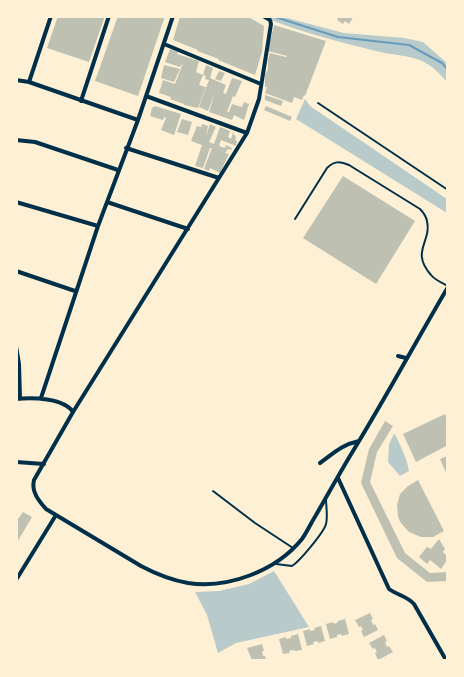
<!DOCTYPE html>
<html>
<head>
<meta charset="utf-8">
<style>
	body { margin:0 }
	#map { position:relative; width:464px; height:677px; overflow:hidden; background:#fdf0d5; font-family:"Libre Baskerville",serif }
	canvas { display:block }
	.frame { position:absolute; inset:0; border:18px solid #fdf0d5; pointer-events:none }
</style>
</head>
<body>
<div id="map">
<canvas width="464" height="677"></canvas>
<div class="frame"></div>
</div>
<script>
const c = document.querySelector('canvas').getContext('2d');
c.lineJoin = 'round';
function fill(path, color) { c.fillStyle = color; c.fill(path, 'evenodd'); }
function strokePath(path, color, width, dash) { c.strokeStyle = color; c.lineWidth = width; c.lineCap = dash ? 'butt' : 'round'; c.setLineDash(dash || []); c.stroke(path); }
const green = new Path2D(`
	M264,17H283L344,33L404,38L423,42L447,63V82C440,74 433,66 422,61C408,55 391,55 376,51C339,42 300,32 264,17Z
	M305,99L310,106L447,199V213L296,119Z
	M394,434L396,436C401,447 407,459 409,471L400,476L388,462L389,444Z
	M274,571L309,627L236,643L218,653L207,615L195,592L219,591L249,584Z`);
const stream = new Path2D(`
	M272,16L338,37L409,45L442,63L448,70`);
const building = new Path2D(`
	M58,16H105L89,62L47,48Z
	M118,16H165L138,96L95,81Z
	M180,16H247L264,26L262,52L255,75L218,60L219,59L197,51L198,50L173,40Z
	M339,16H354L349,24L345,21L343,24L337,20Z
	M274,25L326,41L305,96L304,95L302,100L294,97L292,103L265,93L267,87H265V75L268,69V60L270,53L286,57L287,56L268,51Z
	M170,49L178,52L177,54L199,61L196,72L203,75L206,65L213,68L210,78L226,85L223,93L226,94L232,78L242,81L235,97L233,96L227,112H229L232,104L242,107L244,102L249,104L244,120L234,115L232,120L209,112L215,92L208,111L199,107L209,80L205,79L206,76L203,75L199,85L206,87L198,108L184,105V104L170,99L171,97L159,93L163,80L175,84L183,63L180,67L165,62Z
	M164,65L180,69L174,82L161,78Z
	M219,71L225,73L221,81L215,79Z
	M265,95L283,101L281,106L265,100Z
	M155,106L181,114L174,135L161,130L166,118L164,117L163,120L150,116L152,108Z
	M266,106L292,117L290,121L264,110Z
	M182,119L192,122L188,135L177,132Z
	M202,124L208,126L206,136L210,124L216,127L209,142L214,144L220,127L230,131L228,137L231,139L233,133L236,137L235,140L237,141L236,146L221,140L219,146L225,148L226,145L232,148L231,150L228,149L225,153L229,154L220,173L210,168L209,171L204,169L212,148H210L203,168L195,166L202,145L191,141L197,126L201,127Z
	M343,176L415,221L376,284L303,238Z
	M445,414L447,420V449L446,446L416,462L403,434Z
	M385,421L393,426L377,452L370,482L405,553L430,573L447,572V581L427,582L397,558L361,483L369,449Z
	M447,456V475L440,459Z
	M418,480L444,531L433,537H421L409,532L401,523L398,517L397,505L400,494L408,486Z
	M23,512L32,517L16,544V522Z
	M439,539L445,549L443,552L447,556V560L441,569L430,560L427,564L419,557L427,547L431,549Z
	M370,613L373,619L371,620L373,625L375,624L378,630L364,637L361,631L363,630L361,626L359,627L355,620Z
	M345,619L349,634L342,636L341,634L337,635V637L330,639L326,624L333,622L334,624L338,622V621Z
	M321,626L325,641L318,643V641L313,642L314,644L307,646L303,631L310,629V631L315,630L314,628Z
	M298,634L302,650L295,651L294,650L289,651L290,653L283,654L279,639L286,637V639L291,638V636Z
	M384,635L387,641L385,642L387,647L389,646L393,652L378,660L375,653L377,652L375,648L373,649L369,643Z
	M262,644L264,651H262L263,656H265L266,660H252L247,648Z`);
const service = new Path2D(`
	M318,103L448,190
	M295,219L327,168C334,161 340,161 349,165L420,209C423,212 426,216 427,221C432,242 410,251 431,275C435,280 442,283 448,286
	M213,491L255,523L293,548
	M276,564L292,566C300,561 324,532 326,524C328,516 326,506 326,499`);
const minor = new Path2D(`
	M263,16L270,20L271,24L259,99L247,133L73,412L34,480C31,492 39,501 46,509L141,566C156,574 171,580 188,583C228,589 276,571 302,539C307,532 311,523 316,515C327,496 338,476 350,456C384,401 415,343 448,287
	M164,44L261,84
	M16,80L29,82L138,120
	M29,82L51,16
	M146,96L247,133
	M81,101L109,16
	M16,140L35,142L118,170
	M126,148L219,178
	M16,202L98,226
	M107,202L188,229
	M16,271L75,291
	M16,346L19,364L20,398
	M398,356L406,358
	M41,398L98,226L138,120L173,16
	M16,399C32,397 64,398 73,412
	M16,462L44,464
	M320,463C334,453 341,445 359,441
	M338,478L389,589C397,595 407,596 414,604L446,660
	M16,580L56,515`);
fill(green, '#b9caca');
strokePath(stream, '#669bbc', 2);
fill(building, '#bec0b2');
strokePath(service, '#003049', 2);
strokePath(minor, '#003049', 4);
</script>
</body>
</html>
